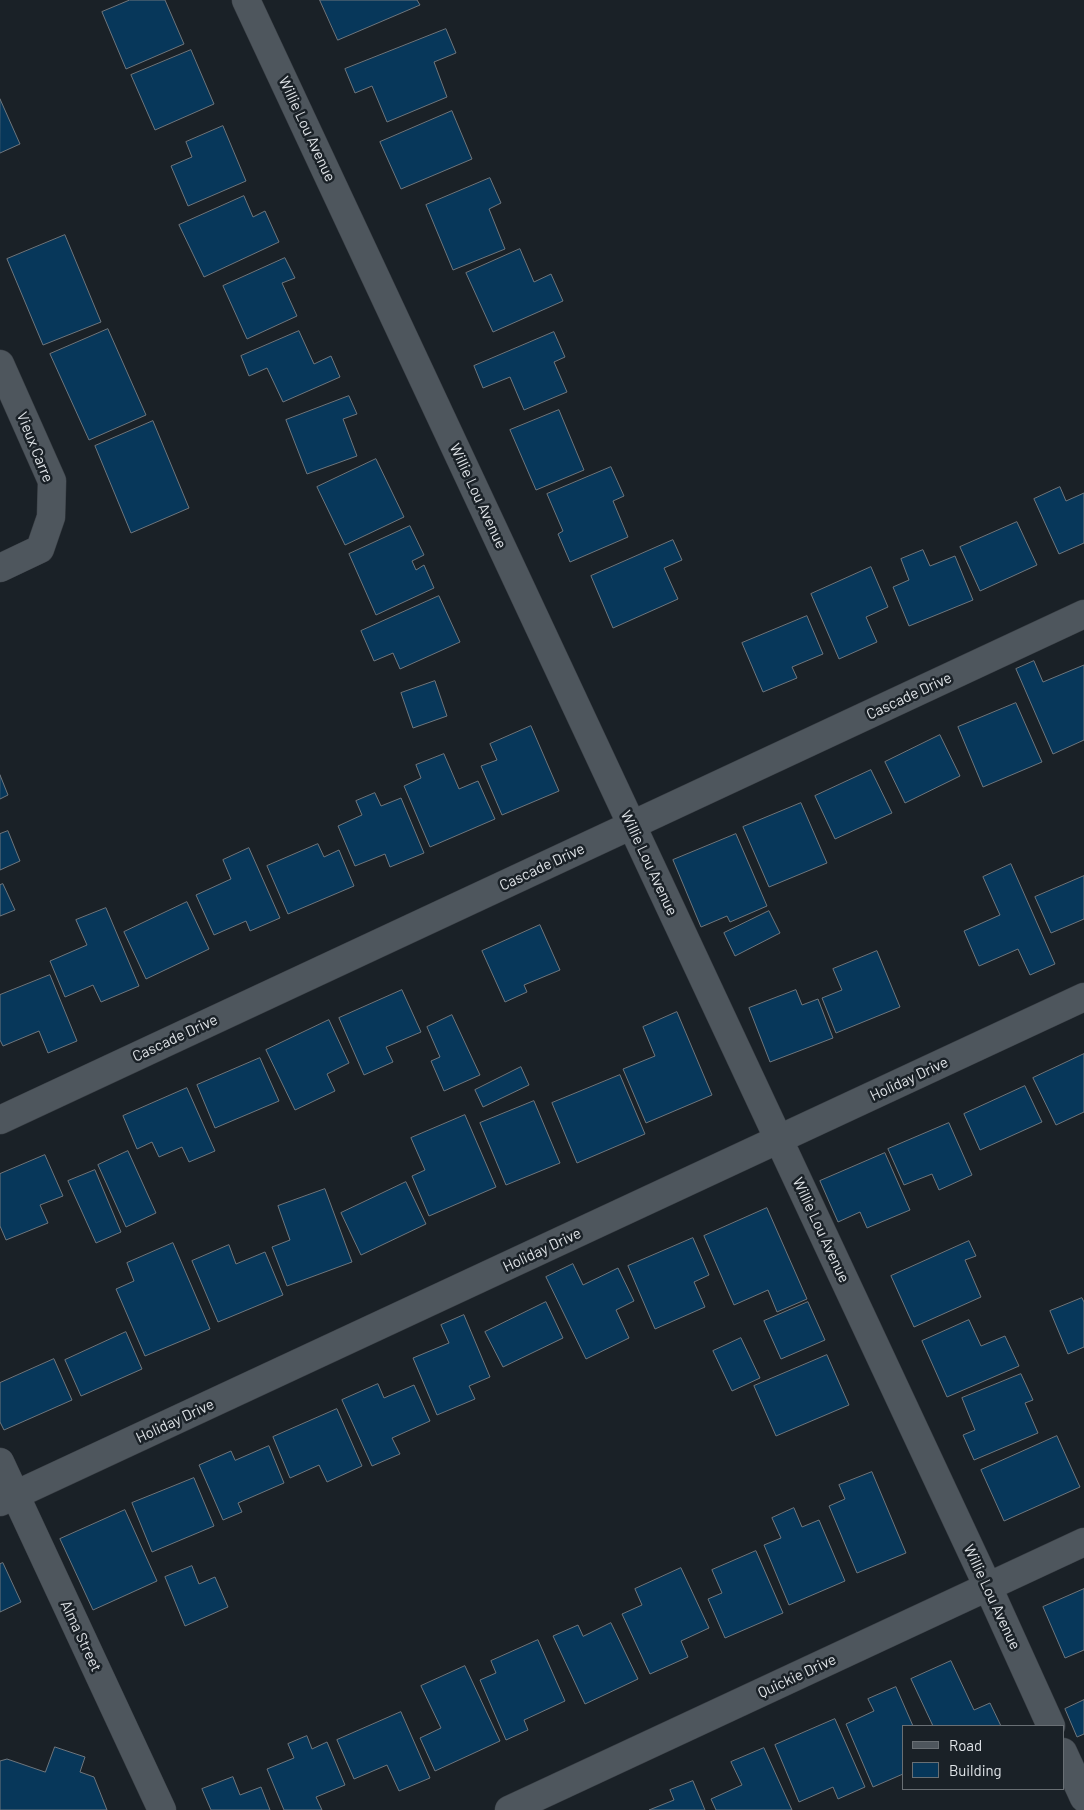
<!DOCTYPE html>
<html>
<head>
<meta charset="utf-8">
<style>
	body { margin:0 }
	#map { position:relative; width:1084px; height:1810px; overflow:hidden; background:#1a2127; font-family:Barlow,sans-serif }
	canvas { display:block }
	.legend { position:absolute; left:902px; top:1725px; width:162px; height:65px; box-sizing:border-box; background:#1a2127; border:1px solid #696f74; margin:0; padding:6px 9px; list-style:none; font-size:15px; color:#dfe3e7 }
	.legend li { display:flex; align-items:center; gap:10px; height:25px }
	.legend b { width:25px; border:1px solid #696f74 }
</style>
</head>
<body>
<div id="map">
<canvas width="1084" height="1810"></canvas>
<ul class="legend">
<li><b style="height:6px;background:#4e565d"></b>Road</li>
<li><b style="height:14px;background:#07375a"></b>Building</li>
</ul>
</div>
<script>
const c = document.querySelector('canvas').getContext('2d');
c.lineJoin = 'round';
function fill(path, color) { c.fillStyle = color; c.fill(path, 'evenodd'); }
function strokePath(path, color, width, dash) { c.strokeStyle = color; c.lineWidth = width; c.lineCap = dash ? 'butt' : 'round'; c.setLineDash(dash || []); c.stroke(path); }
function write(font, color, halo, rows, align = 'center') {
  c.font = font + ' Barlow,sans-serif'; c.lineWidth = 5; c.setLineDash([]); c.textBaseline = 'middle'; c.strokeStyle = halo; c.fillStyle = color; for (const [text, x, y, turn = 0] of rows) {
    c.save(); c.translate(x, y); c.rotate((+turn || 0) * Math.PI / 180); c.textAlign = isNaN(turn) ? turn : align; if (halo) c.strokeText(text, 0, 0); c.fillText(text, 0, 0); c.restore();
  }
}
const building = new Path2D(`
	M130,0H165L184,44L126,69L102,12Z
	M320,0H417L420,5L338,40Z
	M446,29L456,53L434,62L447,97L387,122L372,86L355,93L345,69Z
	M191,50L214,104L155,130L131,75Z
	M0,99L20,144L0,153Z
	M452,111L472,159L401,189L380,142Z
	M223,126L246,181L188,206L171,166L192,157L186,142Z
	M490,178L501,203L489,209L505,249L453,270L426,205Z
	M244,196L253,217L265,211L279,242L204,277L179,225Z
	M65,235L101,322L43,345L7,259Z
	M520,249L534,282L551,274L563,301L493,332L466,273Z
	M285,258L295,278L282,283L297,316L247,339L223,286Z
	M108,329L146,415L89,440L50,354Z
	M299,331L314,364L331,356L340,377L283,402L267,368L249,376L241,356Z
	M554,332L565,357L554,362L567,392L524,410L510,377L483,388L474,366Z
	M349,396L357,414L343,419L357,456L307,474L286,420Z
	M559,410L584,470L536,490L510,430Z
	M153,421L189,508L131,533L95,446Z
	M376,459L404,517L345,545L317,487Z
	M611,467L624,496L613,501L628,537L570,562L558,534L563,531L547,494Z
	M1060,487L1066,501L1084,493V543L1059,554L1034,499Z
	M1017,522L1037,565L980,591L960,547Z
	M410,526L424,555L412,561L416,570L424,565L434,588L376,615L349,554Z
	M673,540L682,560L664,568L678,599L613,628L591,576Z
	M923,550L930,566L955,556L973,600L909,626L893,587L909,580L901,559Z
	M871,567L888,607L866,617L877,642L839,659L811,594Z
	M439,596L460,642L400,669L393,653L374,661L361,631Z
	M807,616L823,654L792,667L797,678L763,692L742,643Z
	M1034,661L1043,682L1084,665V740L1053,754L1016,669Z
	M435,681L447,716L413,728L401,693Z
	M1016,703L1042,762L983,787L958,727Z
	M531,726L559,791L502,815L481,766L497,760L490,744Z
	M940,735L960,776L905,803L885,762Z
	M444,754L459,789L478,781L495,819L430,847L404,786L421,778L416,765Z
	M871,770L892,813L835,839L815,796Z
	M0,775L8,795L0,799Z
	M375,793L381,806L401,798L424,853L390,867L385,854L355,866L338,826L362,815L356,801Z
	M801,803L827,863L769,887L743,827Z
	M8,831L20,861L0,870V834Z
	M736,834L767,906L730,922L727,916L701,927L673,860Z
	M318,844L324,857L339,850L354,886L288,914L267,866Z
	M249,848L280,918L250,931L246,921L214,935L196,895L231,879L223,860Z
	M1011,864L1055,964L1030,975L1018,949L979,966L964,931L1000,915L983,877Z
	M1084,876V919L1051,933L1035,897Z
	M3,884L15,910L0,916V885Z
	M187,902L209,949L146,979L124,932Z
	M106,908L139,986L101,1002L93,985L65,997L50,961L87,945L76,920Z
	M769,911L780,933L735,956L724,933Z
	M540,925L560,970L524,985L527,992L505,1002L482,951Z
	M877,951L900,1007L836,1033L822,998L842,990L833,969Z
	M50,975L77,1041L48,1053L39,1031L3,1046L0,1040V995Z
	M402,990L421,1032L386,1047L393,1062L364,1075L339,1018Z
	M796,990L802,1005L818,999L833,1038L770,1062L749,1008Z
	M677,1012L712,1095L646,1123L623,1069L655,1056L643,1027Z
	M452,1015L480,1075L444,1091L431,1061L440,1057L427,1027Z
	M329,1020L349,1063L327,1074L335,1091L295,1110L266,1050Z
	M1084,1054V1112L1056,1125L1033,1078Z
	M260,1058L279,1101L215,1128L197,1085Z
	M521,1067L529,1085L483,1107L475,1090Z
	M620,1075L645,1134L577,1163L552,1103Z
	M1025,1086L1042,1122L980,1150L964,1114Z
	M187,1088L215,1151L189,1162L182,1147L159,1157L152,1142L137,1149L123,1116Z
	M534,1101L560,1163L506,1185L480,1123Z
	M465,1115L496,1187L429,1216L412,1176L425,1170L411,1138Z
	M949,1123L972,1175L939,1190L932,1174L904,1185L888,1149Z
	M128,1151L156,1213L126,1227L98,1165Z
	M885,1153L910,1210L867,1228L860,1212L838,1222L820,1181Z
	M45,1155L63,1196L40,1205L48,1223L6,1240L0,1226V1174Z
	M95,1170L121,1232L96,1243L68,1181Z
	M406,1182L426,1224L361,1255L341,1213Z
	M325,1189L352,1262L287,1286L272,1247L290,1240L278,1206Z
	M767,1208L807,1299L777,1312L768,1290L734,1305L704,1236Z
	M693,1238L709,1275L694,1282L705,1307L655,1329L628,1266Z
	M969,1241L976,1256L965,1260L981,1297L914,1327L891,1276Z
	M173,1243L210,1329L145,1356L116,1289L134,1281L127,1263Z
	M229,1245L236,1264L265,1252L283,1295L218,1322L192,1261Z
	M573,1264L583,1285L618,1268L634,1301L616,1310L629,1338L586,1359L546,1277Z
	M1082,1298L1084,1302V1347L1068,1354L1050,1311Z
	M546,1302L563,1338L503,1367L485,1332Z
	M808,1302L825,1340L781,1359L764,1321Z
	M464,1315L490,1377L469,1386L475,1399L437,1415L413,1358L449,1343L441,1325Z
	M969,1320L981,1346L1005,1336L1019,1366L947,1397L922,1341Z
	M126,1332L142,1369L81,1396L65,1360Z
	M741,1338L760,1378L732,1391L713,1351Z
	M827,1355L849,1405L776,1436L754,1386Z
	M54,1359L72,1400L4,1430L0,1422V1383Z
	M1021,1374L1033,1400L1025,1403L1038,1433L974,1460L963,1435L975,1430L962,1398Z
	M378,1384L384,1398L414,1385L430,1421L392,1438L400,1454L372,1466L342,1400Z
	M337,1409L362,1466L327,1482L319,1465L290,1478L273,1437Z
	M1057,1436L1080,1487L1004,1521L981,1470Z
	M269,1446L284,1483L238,1503L242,1512L223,1520L199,1465L231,1451L235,1460Z
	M872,1472L906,1553L857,1573L829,1506L845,1499L839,1485Z
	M194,1478L214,1526L152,1552L132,1503Z
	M794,1508L802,1527L819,1520L845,1581L789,1605L764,1545L781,1538L772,1518Z
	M125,1510L157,1581L93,1610L60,1539Z
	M756,1551L783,1613L725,1638L708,1599L722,1593L712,1570Z
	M3,1563L21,1602L0,1612V1564Z
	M192,1566L199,1584L215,1577L228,1607L185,1626L165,1577Z
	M681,1568L709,1628L681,1641L688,1657L650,1674L622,1614L642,1605L635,1589Z
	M1084,1589V1650L1065,1658L1043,1607Z
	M611,1623L638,1679L585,1704L553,1636L578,1625L583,1636Z
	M538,1640L565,1701L524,1720L528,1730L506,1740L480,1680L496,1673L491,1661Z
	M951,1661L974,1710L990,1703L1001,1726H933L911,1679Z
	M465,1666L500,1741L435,1771L420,1738L441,1728L421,1686Z
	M896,1687L913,1726H903V1774L873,1787L846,1724L874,1711L868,1699Z
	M1084,1700V1734L1077,1737L1065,1709Z
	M401,1712L430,1778L399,1791L387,1765L354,1779L337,1740Z
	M835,1719L865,1787L838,1799L833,1787L799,1802L775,1745Z
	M307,1736L312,1749L327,1742L345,1785L316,1797L322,1810H284L267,1769L294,1758L288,1744Z
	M55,1747L85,1757L80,1772L94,1777L107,1810H0V1761L7,1759L45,1772Z
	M764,1748L792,1810H716L711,1799L742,1785L731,1762Z
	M233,1777L240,1795L261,1787L270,1810H211L202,1789Z
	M693,1781L705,1810H649L674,1800L670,1790Z`);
const minor = new Path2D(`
	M246,0L988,1587L1051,1726
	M0,364L52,481L51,517L40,549L0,568
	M0,1120L1084,614
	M0,1462L162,1810
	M0,1502L1084,997
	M1063,1752L1084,1798
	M509,1810L1084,1542`);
const streetNames = [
	["Willie Lou Avenue",307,129,65],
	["Vieux Carre",35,447,68],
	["Willie Lou Avenue",478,496,65],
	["Cascade Drive",909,696,-25],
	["Willie Lou Avenue",649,863,65],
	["Cascade Drive",542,867,-25],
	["Cascade Drive",175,1038,-25],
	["Holiday Drive",909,1079,-25],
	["Willie Lou Avenue",821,1230,65],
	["Holiday Drive",542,1250,-25],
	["Holiday Drive",175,1421,-25],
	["Willie Lou Avenue",992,1597,65],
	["Alma Street",81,1636,65],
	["Quickie Drive",797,1676,-25]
];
fill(building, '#07375a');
strokePath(building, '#6e767d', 1);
strokePath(minor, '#393e44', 29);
strokePath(minor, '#4e565d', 28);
write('15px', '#dfe3e7', '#1a2127', streetNames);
</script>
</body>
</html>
